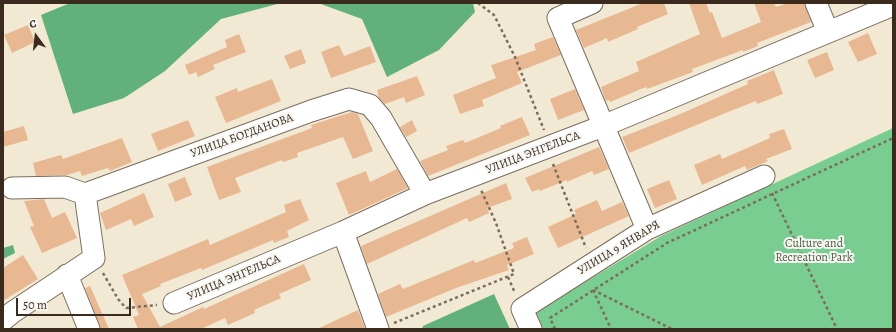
<!DOCTYPE html>
<html>
<head>
<meta charset="utf-8">
<style>
	body { margin:0 }
	#map { position:relative; width:896px; height:332px; overflow:hidden; background:#f2e9d5; font-family:Alegreya,serif }
	canvas { display:block }
	.frame { position:absolute; inset:0; border:4px solid #3b2a1e; pointer-events:none }
	.north { position:absolute; left:16px; top:16px; width:40px; height:40px; -webkit-text-stroke:3px #f6f6f2; paint-order:stroke; rotate:345deg; font-size:11px; font-weight:700; line-height:16px; text-align:center; color:#3b2a1e }
	.north::after { content:''; display:block; margin:auto; width:14px; height:18px; background:#3b2a1e; clip-path:polygon(50% 0,100% 100%,50% 72%,0 100%) }
	.scale { position:absolute; left:16px; top:298px; width:115px; height:18px; box-sizing:border-box; border:2px solid #3b2a1e; border-top:0; padding-left:5px; font-size:12px; line-height:14px; white-space:nowrap; color:#3b2a1e; -webkit-text-stroke:3px #f6f6f2; paint-order:stroke }
</style>
</head>
<body>
<div id="map">
<canvas width="896" height="332"></canvas>
<div class="frame"></div>
<div class="north">С</div>
<div class="scale">50 m</div>
</div>
<script>
const c = document.querySelector('canvas').getContext('2d');
c.lineJoin = 'round';
function fill(path, color) { c.fillStyle = color; c.fill(path, 'evenodd'); }
function strokePath(path, color, width, dash) { c.strokeStyle = color; c.lineWidth = width; c.lineCap = dash ? 'butt' : 'round'; c.setLineDash(dash || []); c.stroke(path); }
function write(font, color, halo, rows, align = 'center') {
  c.font = font + ' Alegreya,serif'; c.lineWidth = 4; c.setLineDash([]); c.textBaseline = 'middle'; c.strokeStyle = halo; c.fillStyle = color; for (const [text, x, y, turn = 0] of rows) {
    c.save(); c.translate(x, y); c.rotate((+turn || 0) * Math.PI / 180); c.textAlign = isNaN(turn) ? turn : align; if (halo) c.strokeText(text, 0, 0); c.fillText(text, 0, 0); c.restore();
  }
}
const green = new Path2D(`
	M893,128V329H543L536,312L661,236Z`);
const forest = new Path2D(`
	M70,3H281L221,19L165,71L124,98L73,114L41,15Z
	M318,3H473L475,12L439,50L387,77L362,19Z
	M13,245L15,253L3,259V248Z
	M494,294L510,329H422L423,326Z`);
const building = new Path2D(`
	M643,3H664L668,14L637,27L638,29L608,42L607,38L584,48L576,30Z
	M689,3H706L710,13L712,12L722,38L761,22L754,3H774L776,7L788,3H804L811,22L757,43L758,46L743,52V50L692,69L693,72L647,89L646,87L610,102L609,100L606,101L601,87L639,71L636,62L700,34Z
	M28,25L35,42L12,53L4,35Z
	M868,33L877,54L858,62L848,42Z
	M239,34L246,52L213,65L215,69L198,77L196,72L189,75L185,65L227,47L225,40Z
	M553,37L561,55L517,72L522,83L482,100L484,106L460,114L453,95L496,78L491,65L536,50L534,44Z
	M339,45L344,56L370,46L376,62L331,78L321,52Z
	M301,49L306,63L290,69L284,56Z
	M827,52L834,70L815,78L807,60Z
	M774,70L783,94L757,104L756,101L723,114L629,153L622,137L678,115L748,84L747,81Z
	M417,76L425,95L406,103L404,97L385,104L379,98L377,90Z
	M272,79L281,101L226,123L215,97L237,88L238,92Z
	M575,89L584,110L558,120L550,99Z
	M352,112L358,114L373,151L353,159L343,137L297,153L298,157L283,162L282,160L235,178L241,192L219,200L207,167L312,128L311,125Z
	M522,117L530,135L428,176L420,161L448,150L446,146L463,140L465,143L501,128L500,126Z
	M188,120L195,136L158,151L151,134Z
	M412,120L417,131L406,137L400,127Z
	M24,126L28,140L3,147V132Z
	M784,129L792,149L766,159L768,161L747,170L745,166L702,185L694,165L720,154L722,159L770,138L769,134Z
	M122,138L132,162L110,171L108,168L82,176L80,171L67,175L36,176L33,163L61,155L63,159Z
	M599,147L609,169L594,175L592,171L567,182V180L540,191L539,189L532,192L525,178Z
	M397,169L408,188L349,215L336,183L366,171L370,182Z
	M185,177L192,195L175,202L168,184Z
	M669,180L677,199L655,208L647,189Z
	M506,183L512,199L487,208L489,213L469,222L467,218L367,264L361,246Z
	M144,193L154,217L134,226L131,219L106,230L100,213Z
	M44,199L52,218L65,212L77,238L42,253L30,227L34,226L24,201Z
	M300,199L309,220L287,231L289,237L274,243L273,240L202,270L201,268L160,284L161,286L142,294L160,327L203,307L204,309L304,264L311,280L279,294L281,298L254,310L255,313L228,325L225,318L201,329H138L133,317L139,315L122,275L208,239L210,245L286,212L284,205Z
	M597,200L602,211L622,202L629,216L558,248L548,227L576,214L574,210Z
	M527,237L534,254L507,265L509,270L456,288L386,317L378,294L400,284L403,289L474,260L475,263L514,248L512,243Z
	M23,255L38,279L3,301V268Z
	M90,286L109,329H101L85,288Z
	M358,310L365,328L362,329H317Z`);
const path = new Path2D(`
	M478,3L494,15L515,57L544,130
	M553,164L586,248
	M772,193L837,329
	M103,273L118,299L126,308L157,305
	M508,277L515,293
	M593,290L672,329
	M593,290L611,329
	M394,323L514,274L496,223L481,190
	M555,329L550,318L667,243L893,138`);
const minor = new Path2D(`
	M592,3L558,18L647,229
	M816,3L828,32
	M12,188L65,187L85,194L311,111L349,99L370,105L381,118L425,194
	M343,232L378,329
	M67,275L89,329
	M174,303L343,232L425,194L603,126L893,5
	M3,320L13,312L94,258L85,194
	M531,329L522,309L647,229L764,176`);
const streetNames = [
	["УЛИЦА БОГДАНОВА",242,136,-20],
	["УЛИЦА ЭНГЕЛЬСА",533,153,-21],
	["УЛИЦА 9 ЯНВАРЯ",619,248,-31],
	["УЛИЦА ЭНГЕЛЬСА",234,278,-23]
];
const parkNames = [
	["Culture and",814,244],
	["Recreation Park",814,258]
];
fill(green, '#79cd90');
fill(forest, '#62b07a');
fill(building, '#e7b892');
strokePath(minor, '#7b6d5e', 23);
strokePath(path, '#7b6d5e', 2.5, [3, 3]);
strokePath(minor, '#fff', 21);
write('12px', '#3b2a1e', '#f6f6f2', streetNames);
write('12px', '#4e5b40', '#f6f6f2', parkNames);
</script>
</body>
</html>
